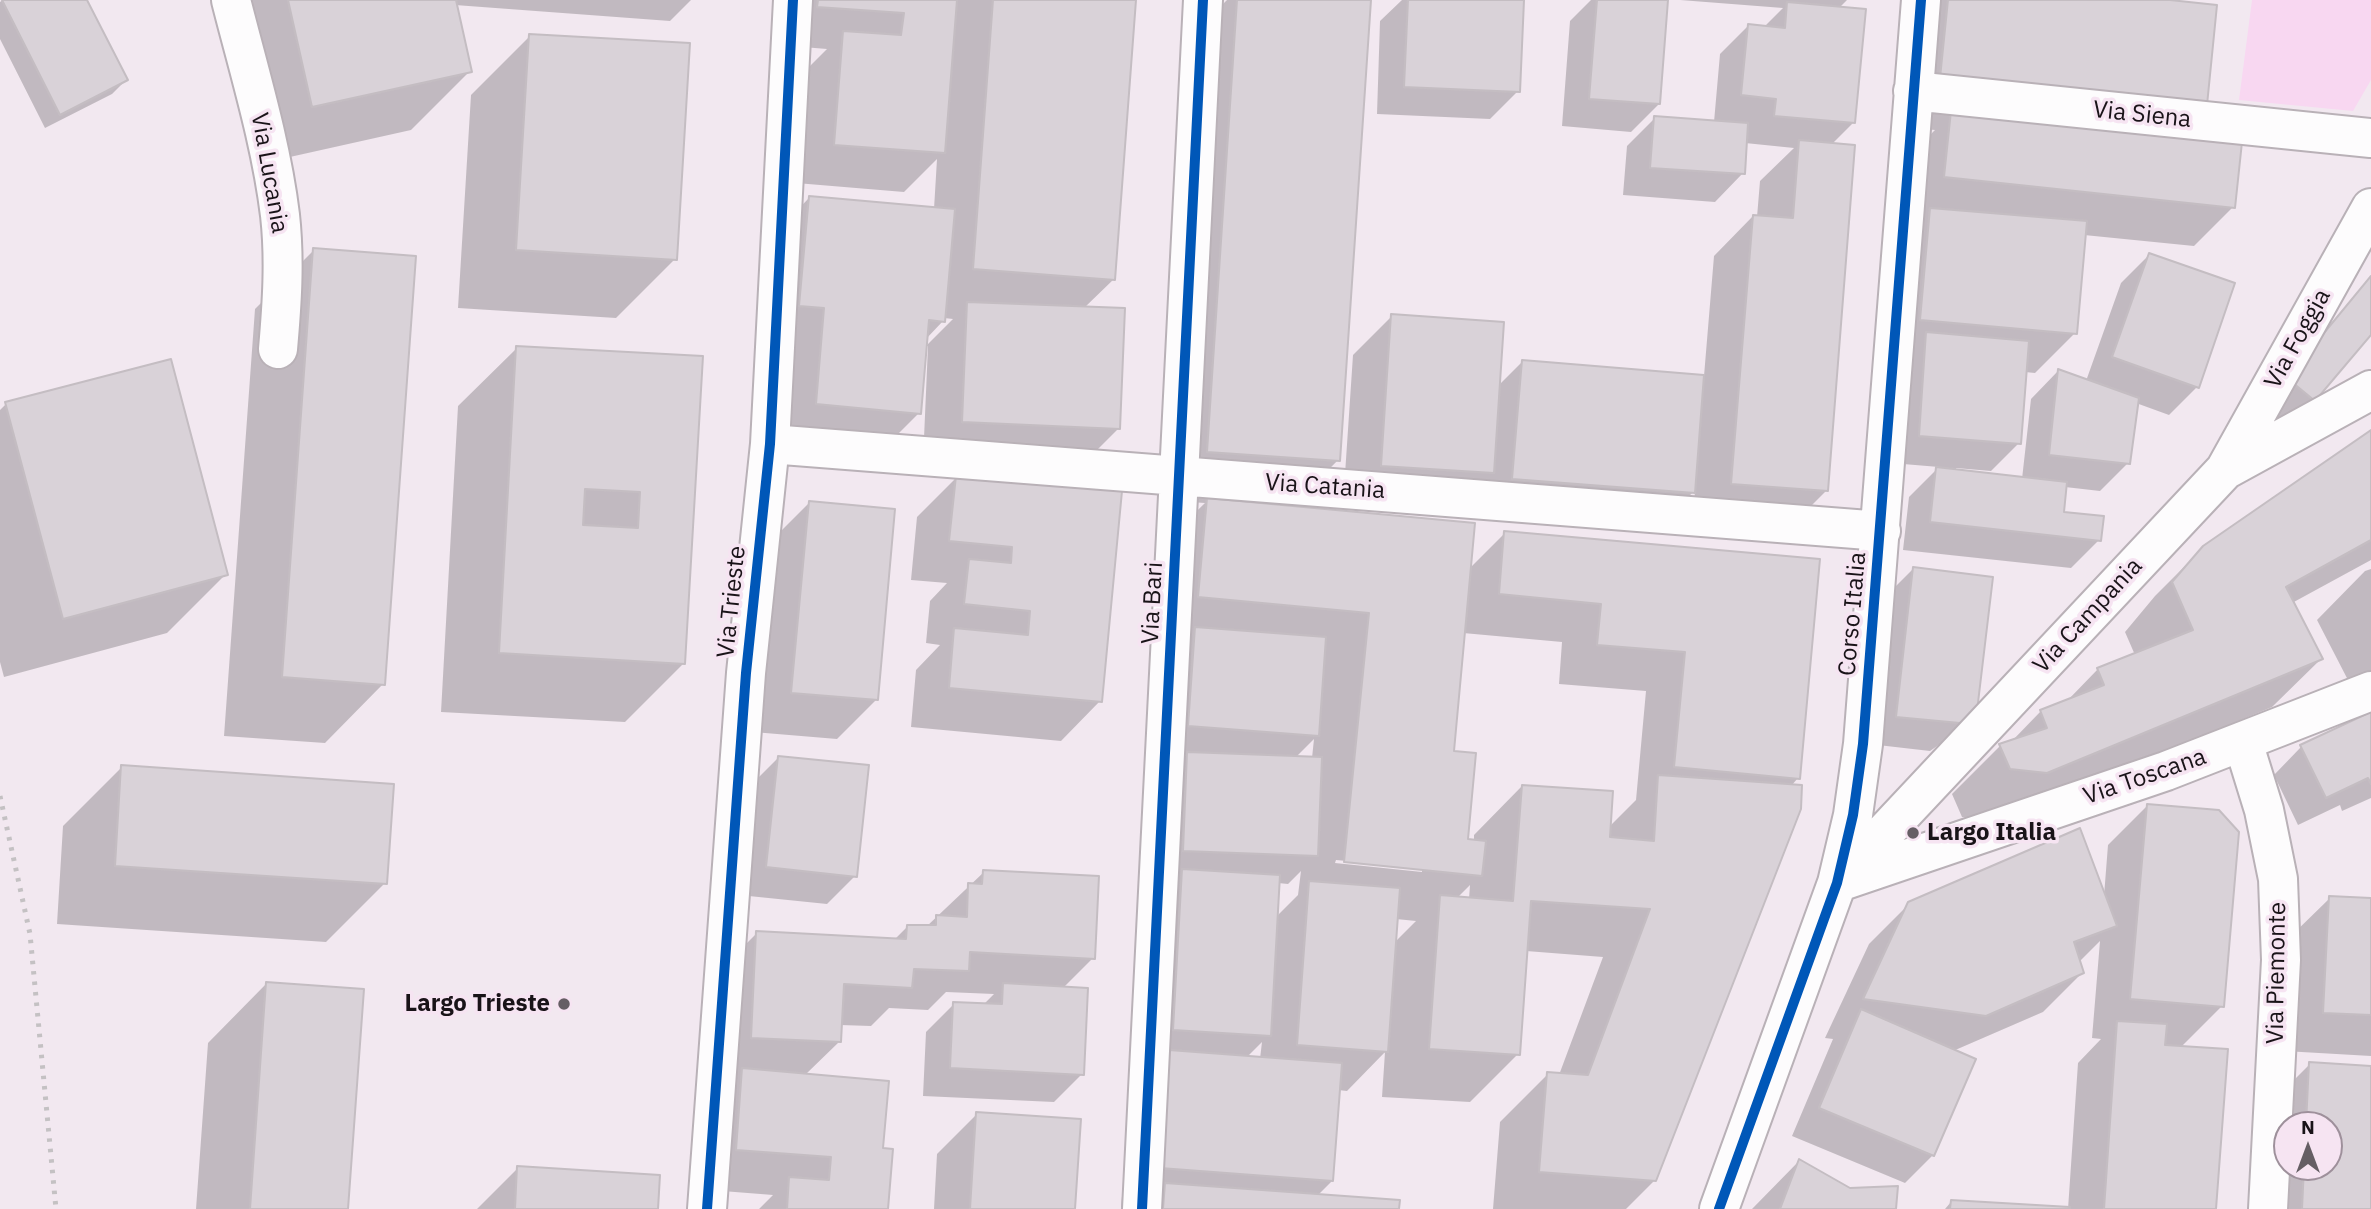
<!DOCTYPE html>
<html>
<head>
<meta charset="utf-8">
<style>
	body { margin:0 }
	#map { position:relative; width:2371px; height:1209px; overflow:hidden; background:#f2e8f0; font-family:"IBM Plex Sans",sans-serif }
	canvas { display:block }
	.north { position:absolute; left:2273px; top:1111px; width:70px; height:70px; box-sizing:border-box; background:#f6e4f2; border:2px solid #9e909b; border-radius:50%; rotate:0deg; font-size:19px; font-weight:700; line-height:28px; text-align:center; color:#191318 }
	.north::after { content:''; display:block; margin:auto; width:24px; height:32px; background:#655e64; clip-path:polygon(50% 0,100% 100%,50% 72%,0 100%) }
</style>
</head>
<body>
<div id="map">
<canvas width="2371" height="1209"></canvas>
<div class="north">N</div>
</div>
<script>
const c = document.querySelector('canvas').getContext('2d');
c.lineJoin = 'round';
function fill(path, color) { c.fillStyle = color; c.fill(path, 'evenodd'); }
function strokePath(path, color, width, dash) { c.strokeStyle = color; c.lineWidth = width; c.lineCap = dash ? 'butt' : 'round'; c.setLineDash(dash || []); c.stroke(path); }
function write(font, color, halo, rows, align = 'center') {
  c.font = font + ' "IBM Plex Sans",sans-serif'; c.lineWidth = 7; c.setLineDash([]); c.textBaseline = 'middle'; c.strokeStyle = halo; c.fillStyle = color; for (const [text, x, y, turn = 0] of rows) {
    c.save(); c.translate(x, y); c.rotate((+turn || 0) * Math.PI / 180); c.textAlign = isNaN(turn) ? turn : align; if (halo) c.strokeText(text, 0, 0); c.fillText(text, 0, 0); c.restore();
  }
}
const green = new Path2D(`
	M2252,0H2371V80L2353,111L2239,100Z`);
const shadow = new Path2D(`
	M3,0H85L126,80L112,94L45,128L0,39V2Z
	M217,0H691L670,21L455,5L470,71L411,130L254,165Z
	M782,0H1134L1114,279L1084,308L1119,428L1079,468L923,461L928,346H926L953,319L944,318L943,321L926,339L919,413L880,452L777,443L770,238L809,198L934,209L937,159L904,192L796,183L804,72L827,49L778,45Z
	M1227,0H1369L1338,460L1291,508L1469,569L1505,533L1818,561L1798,778L1791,786L1655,1180L1626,1209H1493L1500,1122L1548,1074L1559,1075L1603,957L1526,951L1518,1054L1470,1102L1382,1097L1385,1052L1347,1091L1338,1090L1332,1181L1317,1196L1398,1209H1141L1121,1207L1160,782L1186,755L1160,754L1178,647L1150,644L1159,548L1205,503L1160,500L1191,36ZM1463,633L1562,642L1559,684L1646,691L1636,800L1609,827L1522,786L1474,835V842L1466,841L1452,753ZM1314,739L1312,758H1295ZM1336,860L1422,868V872L1335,863ZM1301,871L1298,895L1276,917L1278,883L1288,884ZM1470,885L1469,899L1457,898ZM1396,919L1416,921L1394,943ZM1262,1042L1260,1059L1246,1058Z
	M1402,0H1522L1518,91L1490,119L1377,114L1380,21Z
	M1591,0H1666L1659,104L1631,132L1562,126L1570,21Z
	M1680,0H1847L1838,9L1853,123L1832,144L1826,491L1787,530L1693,523L1695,490L1654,532L1343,504L1353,355L1392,316L1498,386L1522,362L1704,376L1714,256L1753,216L1757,217L1760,181L1794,148L1745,143L1743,173L1715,202L1623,195L1627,146L1655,118L1714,122L1720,54L1748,26L1764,27L1783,8Z
	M1906,0H2153L2205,104L2233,207L2194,246L2084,235L2075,333L2035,373L2025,372L2019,443L1991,471L1956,468V471L2022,479L2031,399L2058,371L2086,381L2121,283L2149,255L2197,387L2169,415L2136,403L2128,463L2100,491L2065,487L2062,513L2099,540L2071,568L1903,550L1909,497L1939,467L1891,463L1913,152L1935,130L1893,126Z
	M530,36L675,259L616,318L458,308L471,95Z
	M314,250L383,684L325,743L224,736L255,309Z
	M2371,276V332L2314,400L2286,428L2260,407Z
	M517,348L702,358L684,663L625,722L441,712L458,406Z
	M6,404L226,574L167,633L4,677L0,662V410Z
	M2371,432V560L2292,603L2321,659L2272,707L1997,821L1962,817L1952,794L2000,746L2010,743L2041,711L2066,702L2098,669L2135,655L2125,632L2155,596L2204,547Z
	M956,478L1120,493L1100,701L1061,741L911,727L916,670L940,645L926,643L930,601L947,583L911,580L917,517Z
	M809,503L876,700L837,739L753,732L770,542Z
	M1913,569L1976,710L1947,739L1930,751L1869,744L1885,597Z
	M2371,569V673L2349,682L2317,620L2365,571Z
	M2371,714V798L2342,811L2340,805L2298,825L2274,775L2301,747Z
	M778,758L855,876L827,904L739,895L750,786Z
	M122,767L385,883L326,942L57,924L63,826Z
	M2147,806L2222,1006L2180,1048L2214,1209H1945L1951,1202L2068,1209L2078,1063L2101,1039L2092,1038L2100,941L2079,962L2082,973L2043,1012L1953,1051L1933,1155L1905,1183L1792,1136L1833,1039L1825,1038L1869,944L1909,904L2104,896L2108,845Z
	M984,872L1093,958L1063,988L1082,1074L1054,1102L923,1096L926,1032L954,1004L983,1005L994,994L946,992L928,1010L889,1008L871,1026L840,1025L839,1042L805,1075L886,1209H759L773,1195L697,1189L718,972L757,933L894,940L908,926L926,927Z
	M2330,898L2371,900V1056L2284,1051L2290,937Z
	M266,984L347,1209H196L208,1043Z
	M2310,1064L2371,1067V1209H2265L2270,1104ZM2287,1125H2329V1167H2287Z
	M977,1114L1074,1209H934L937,1154Z
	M1799,1161L1849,1190L1894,1209H1752Z
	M518,1168L656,1209H477Z`);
const building = new Path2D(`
	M2,0H87L128,80L60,115Z
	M288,0H456L472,72L312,107Z
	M818,0H957L945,153L834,145L843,31L901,35L904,13L817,7Z
	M993,0H1136L1115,280L973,269Z
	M1237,0H1371L1340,461L1207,452Z
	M1408,0H1524L1520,92L1404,87Z
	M1597,0H1668L1660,104L1589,99Z
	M1948,0H2170L2217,5L2207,105L1940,78Z
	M1787,2L1866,9L1855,123L1774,116L1776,99L1741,95L1748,24L1785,28Z
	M529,34L690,43L677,260L516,250Z
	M1951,111L2242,142L2235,208L1944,177Z
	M1654,116L1748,123L1745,174L1650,168Z
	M1799,140L1855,145L1828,491L1731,484L1753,215L1793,218Z
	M809,196L955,209L945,322L929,320L921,414L816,404L824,308L799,306Z
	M1930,208L2087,221L2077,334L1920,320Z
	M313,248L416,256L385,685L282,677Z
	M2149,253L2235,283L2199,388L2112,357Z
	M2371,276V335L2315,401L2287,378Z
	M967,302L1125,308L1120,429L962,422Z
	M1391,314L1504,322L1494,473L1381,466Z
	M1926,332L2029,341L2021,444L1919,436Z
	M516,346L703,356L685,664L499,653ZM585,489L640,492L638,528L583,525Z
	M171,359L228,575L63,619L5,402Z
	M1522,360L1704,375L1695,493L1512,479Z
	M2058,369L2139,398L2130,464L2049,455Z
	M2371,430V540L2286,587L2323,659L2047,773L2010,769L1999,744L2047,728L2040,710L2104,685L2097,668L2193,630L2172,582L2203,546Z
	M1936,467L2067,482L2064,512L2104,516L2101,541L1930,522Z
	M956,476L1122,491L1102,702L949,688L954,628L1028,635L1030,611L964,604L969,559L1011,563L1012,547L949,541Z
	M1207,498L1475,523L1454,751L1476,753L1468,839L1486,841L1482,876L1344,862L1369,613L1198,597Z
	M809,501L895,509L878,700L791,693Z
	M1504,531L1820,559L1800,779L1674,767L1685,652L1597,645L1601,604L1499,594Z
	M1913,567L1993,577L1977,711L1960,723L1896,717Z
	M1195,627L1326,637L1319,736L1188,726Z
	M2371,712V784L2368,778L2326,798L2300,745Z
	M1187,752L1322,757L1318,856L1183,851Z
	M778,756L869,765L857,877L766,867Z
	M121,765L394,784L387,884L115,866Z
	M1658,775L1802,785L1801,809L1656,1181L1539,1172L1547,1072L1588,1075L1650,909L1531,901L1520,1055L1429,1049L1440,895L1513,901L1522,785L1613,791L1610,837L1654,841Z
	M2147,804L2219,810L2239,832L2224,1007L2130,999Z
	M2080,828L2117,926L2074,942L2084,973L1986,1016L1863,999L1908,902Z
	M1182,869L1280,875L1271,1036L1173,1030Z
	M983,870L1099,876L1095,959L970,952L969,971L914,969L912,988L844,984L841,1042L751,1038L756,931L906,939L907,925H936V915L967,917L968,883L982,884Z
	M1309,881L1400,888L1388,1052L1297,1045Z
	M2329,896L2371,898V1015L2323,1013Z
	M266,982L364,989L348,1209H250Z
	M1003,983L1088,988L1084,1075L950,1068L953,1002L1002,1004Z
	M1861,1009L1976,1059L1934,1156L1819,1108Z
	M2117,1021L2167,1024L2165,1045L2228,1049L2216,1209H2104Z
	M1169,1050L1342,1063L1333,1181L1160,1168Z
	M2309,1062L2371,1066V1209H2302L2304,1167H2329V1125H2306Z
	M742,1068L889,1081L883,1148L893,1149L888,1209H787L789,1177L829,1180L831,1157L736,1150Z
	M976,1112L1081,1119L1075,1209H970Z
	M1799,1159L1850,1188L1898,1186L1896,1209H1780Z
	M517,1166L660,1175L658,1209H515Z
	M1165,1183L1400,1200L1399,1209H1163Z
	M1951,1200L2070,1207V1209H1950Z`);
const minor = new Path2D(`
	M231,0C249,71 271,142 280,215C285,260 282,304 278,349
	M1913,91L2371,138
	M770,444L1881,531
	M2225,470L2371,208
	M2243,742L2264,810L2278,879L2281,960L2268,1209
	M1840,880L2225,470L2371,390
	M1842,881L2166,771L2371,691
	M707,1209L746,673L770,444L793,0
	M1142,1209L1203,0
	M1719,1209L1837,883L1853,815L1863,744L1921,0`);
const rail = new Path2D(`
	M0,796L30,934L56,1209`);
const cycleway = new Path2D(`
	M707,1209L746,673L770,444L793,0
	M1142,1209L1203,0
	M1719,1209L1837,883L1853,815L1863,744L1921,0`);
const markers = [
	[1913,833,7,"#655e64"],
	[564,1004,7,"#655e64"]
];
const streetNames = [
	["Via Siena",2142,115,6],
	["Via Lucania",269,173,80],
	["Via Foggia",2298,339,-61],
	["Via Catania",1325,487,4],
	["Via Trieste",732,602,-84],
	["Via Bari",1153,603,-87],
	["Corso Italia",1853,614,-85],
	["Via Campania",2088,616,-47],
	["Via Toscana",2145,777,-19],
	["Via Piemonte",2277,973,-89]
];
const poiNames = [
	["Largo Italia",1927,833],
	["Largo Trieste",550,1004,"right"]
];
fill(green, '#f8d7f1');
fill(shadow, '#0003');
fill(building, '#d9d2d8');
strokePath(building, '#c4bdc2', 2);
strokePath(minor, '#b9b1b7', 42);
strokePath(minor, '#fdfcfd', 38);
strokePath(rail, '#c4c1c3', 5, [3.5, 7]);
strokePath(cycleway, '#0057b8', 10);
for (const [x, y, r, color] of markers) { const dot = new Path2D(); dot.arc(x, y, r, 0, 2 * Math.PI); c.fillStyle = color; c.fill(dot); strokePath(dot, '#f6e4f2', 2.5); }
write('24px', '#191318', '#f6e4f2', streetNames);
write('bold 24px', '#191318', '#f6e4f2', poiNames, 'left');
</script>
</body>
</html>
